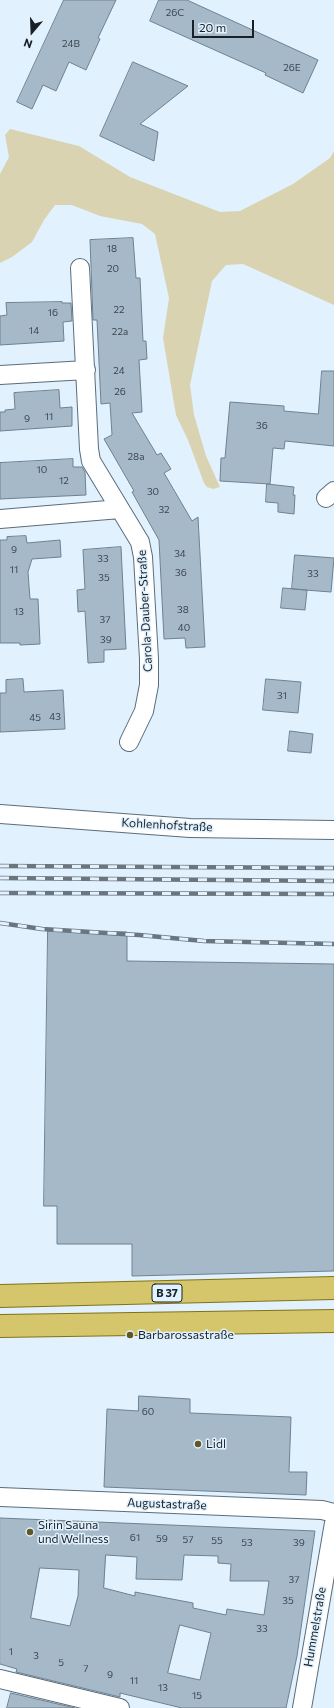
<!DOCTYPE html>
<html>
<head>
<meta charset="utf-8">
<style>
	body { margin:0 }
	#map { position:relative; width:334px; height:1708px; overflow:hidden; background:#e1f1fe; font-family:Commissioner,sans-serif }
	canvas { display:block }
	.north { position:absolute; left:12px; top:12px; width:40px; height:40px; -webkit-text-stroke:3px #e1f1fe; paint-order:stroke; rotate:199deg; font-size:11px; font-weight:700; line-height:16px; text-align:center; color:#192127 }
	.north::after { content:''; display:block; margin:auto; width:14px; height:18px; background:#192127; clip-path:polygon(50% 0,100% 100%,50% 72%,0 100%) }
	.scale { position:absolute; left:192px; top:20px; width:62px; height:18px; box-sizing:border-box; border:2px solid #192127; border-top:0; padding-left:5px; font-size:12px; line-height:14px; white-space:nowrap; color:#192127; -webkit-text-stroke:3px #e1f1fe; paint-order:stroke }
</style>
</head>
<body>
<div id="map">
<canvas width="334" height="1708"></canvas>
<div class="north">N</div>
<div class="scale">20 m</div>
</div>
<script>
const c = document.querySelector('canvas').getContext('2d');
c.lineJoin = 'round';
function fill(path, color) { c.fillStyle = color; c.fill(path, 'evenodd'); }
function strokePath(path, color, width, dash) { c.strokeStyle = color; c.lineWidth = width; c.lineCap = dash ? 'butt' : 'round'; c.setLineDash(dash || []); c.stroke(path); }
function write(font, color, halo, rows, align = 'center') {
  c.font = font + ' Commissioner,sans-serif'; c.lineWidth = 3; c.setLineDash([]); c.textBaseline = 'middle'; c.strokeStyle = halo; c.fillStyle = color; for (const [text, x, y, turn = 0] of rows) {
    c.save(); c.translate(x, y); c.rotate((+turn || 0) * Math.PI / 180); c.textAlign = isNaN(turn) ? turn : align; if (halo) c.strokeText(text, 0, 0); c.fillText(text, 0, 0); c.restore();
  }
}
const green = new Path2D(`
	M10,129L79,146L130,177L220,212L240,211L293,184L330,158L334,151V305L243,264L226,265L212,281L190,385L194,415L206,456L220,487L213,489L207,487L204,483L188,440L176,415L163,338L169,298L155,234L142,224L100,216L72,205H55L44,220L32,242L12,257L0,263V174L9,157L5,135Z`);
const building = new Path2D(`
	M64,0H116L98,38L100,39L86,70L69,62L56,91L43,85L32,109L17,102Z
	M159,0H187L318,60L303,93L265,75L266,73L150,21Z
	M133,62L188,86L140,124L158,132L154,161L100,136Z
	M133,238L136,278H140L143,341H146L147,359L139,360L142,412L132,413L157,455L161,453L171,469L164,473L192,521L198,517L205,647L186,648L185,638L164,639L159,540L132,492L134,491L104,439L112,435L110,403L101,404L97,320H93L90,240Z
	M62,302V303H71L72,321L63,322L64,341L0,345V316L7,315L6,303Z
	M322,371H334V446L285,441L284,449L273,448L270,484L220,481L221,458H225L230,402L284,406V411L318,414Z
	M59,390L60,408L72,407V426L0,431V412H5V410L15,409L14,393Z
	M73,459V467H82L85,472L86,495L0,499V463Z
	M267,484L294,487L293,495H295L294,514L278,512V503L266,502Z
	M26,536L27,543L60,540L61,557L32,559L28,572L30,599H38L40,644L20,645V643H0V540H7V537Z
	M121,547L126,649L104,650V662L88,663L85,611L78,612L77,590L85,589L83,550Z
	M295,555L334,558L331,592L292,589Z
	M283,588L307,590L305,610L281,608Z
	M23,679L24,692L63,690L65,729L0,732V693H6V680Z
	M266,679L301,682L298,713L263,710Z
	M290,731L313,734L311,753L288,751Z
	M48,931L127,932V961L334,964V1271L132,1276V1244H57V1206H44Z
	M139,1396L190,1399V1413L291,1417L289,1472H307L306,1495L104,1487L107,1409L138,1411Z
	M0,1518L315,1531L297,1656L286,1708H182L120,1693V1697L16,1672L17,1669L0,1664ZM106,1555L137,1557L136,1579L182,1580L184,1555L218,1556V1563L231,1564L230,1581H269L264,1615L227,1609L226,1615L193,1608V1603L135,1592V1596L104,1588ZM40,1568L79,1570L78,1596L70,1626L31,1618ZM180,1625L211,1633L200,1680L168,1673Z
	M11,1693L75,1708H7Z`);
const minor = new Path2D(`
	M80,268L89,449L91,461L140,542L143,557L149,659V685L144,711L129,742
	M0,375L86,370
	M326,498L334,491
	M0,519L120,509
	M0,814L190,828L334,830
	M0,1497L322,1510L334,1513
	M0,1679L120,1708
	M302,1708L334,1523`);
const primary = new Path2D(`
	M0,1296L334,1288
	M0,1326L334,1321`);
const rail = new Path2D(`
	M0,866L334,868
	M0,878L334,881
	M0,893L334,894
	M0,923L42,929L139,935L204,941L334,944`);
const markers = [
	[130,1335,4,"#625623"],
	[198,1444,4,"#625623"],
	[30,1532,4,"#625623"]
];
const numberNames = [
	["26C",175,13],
	["24B",71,44],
	["26E",292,68],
	["18",112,249],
	["20",113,269],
	["22",119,310],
	["16",53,313],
	["14",34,331],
	["22a",120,332],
	["24",119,371],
	["26",120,392],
	["11",49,417],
	["9",27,419],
	["36",262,426],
	["28a",136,457],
	["10",42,470],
	["12",64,481],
	["30",153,492],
	["32",164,510],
	["9",14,550],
	["34",180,554],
	["33",103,559],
	["11",14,570],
	["36",181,573],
	["33",313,574],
	["35",104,578],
	["38",183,610],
	["13",19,612],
	["37",105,620],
	["40",184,628],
	["39",106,640],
	["31",282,696],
	["43",55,717],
	["45",35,718],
	["60",148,1412],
	["61",135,1538],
	["59",162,1539],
	["57",188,1540],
	["55",217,1541],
	["53",247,1543],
	["39",299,1543],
	["37",294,1580],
	["35",288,1601],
	["33",262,1629],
	["1",11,1652],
	["3",36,1656],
	["5",61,1663],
	["7",86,1669],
	["9",110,1675],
	["11",134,1681],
	["13",163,1688],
	["15",197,1696]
];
const shields = [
	[167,1293,30]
];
const shieldNames = [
	["B 37",167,1293]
];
const streetNames = [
	["Carola-Dauber-Straße",145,611,-93],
	["Kohlenhofstraße",167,825,3],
	["Augustastraße",167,1504,2],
	["Hummelstraße",315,1627,-80]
];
const poiNames = [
	["Barbarossastraße",138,1335],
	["Lidl",206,1444],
	["Sirin Sauna",38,1525],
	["und Wellness",38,1539]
];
fill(green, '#dad3b1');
fill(building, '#a6b9c9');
strokePath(building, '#6f8190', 1);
strokePath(minor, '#5b6d7b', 20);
strokePath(primary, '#817314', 24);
strokePath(minor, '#fff', 18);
strokePath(primary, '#d5c56b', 22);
strokePath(rail, '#6a757e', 4.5);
strokePath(rail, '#e1f1fe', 3, [9]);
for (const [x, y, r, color] of markers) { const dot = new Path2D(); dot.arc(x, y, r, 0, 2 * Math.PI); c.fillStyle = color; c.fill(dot); strokePath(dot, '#e1f1fe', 1.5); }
write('10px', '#3c4750', null, numberNames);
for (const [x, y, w] of shields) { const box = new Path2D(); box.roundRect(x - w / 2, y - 9, w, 18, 3); c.fillStyle = '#e1f1fe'; c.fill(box); strokePath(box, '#192127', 1); }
write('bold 11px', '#192127', null, shieldNames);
write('12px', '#192127', '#e1f1fe', streetNames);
write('12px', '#192127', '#e1f1fe', poiNames, 'left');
</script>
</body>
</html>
